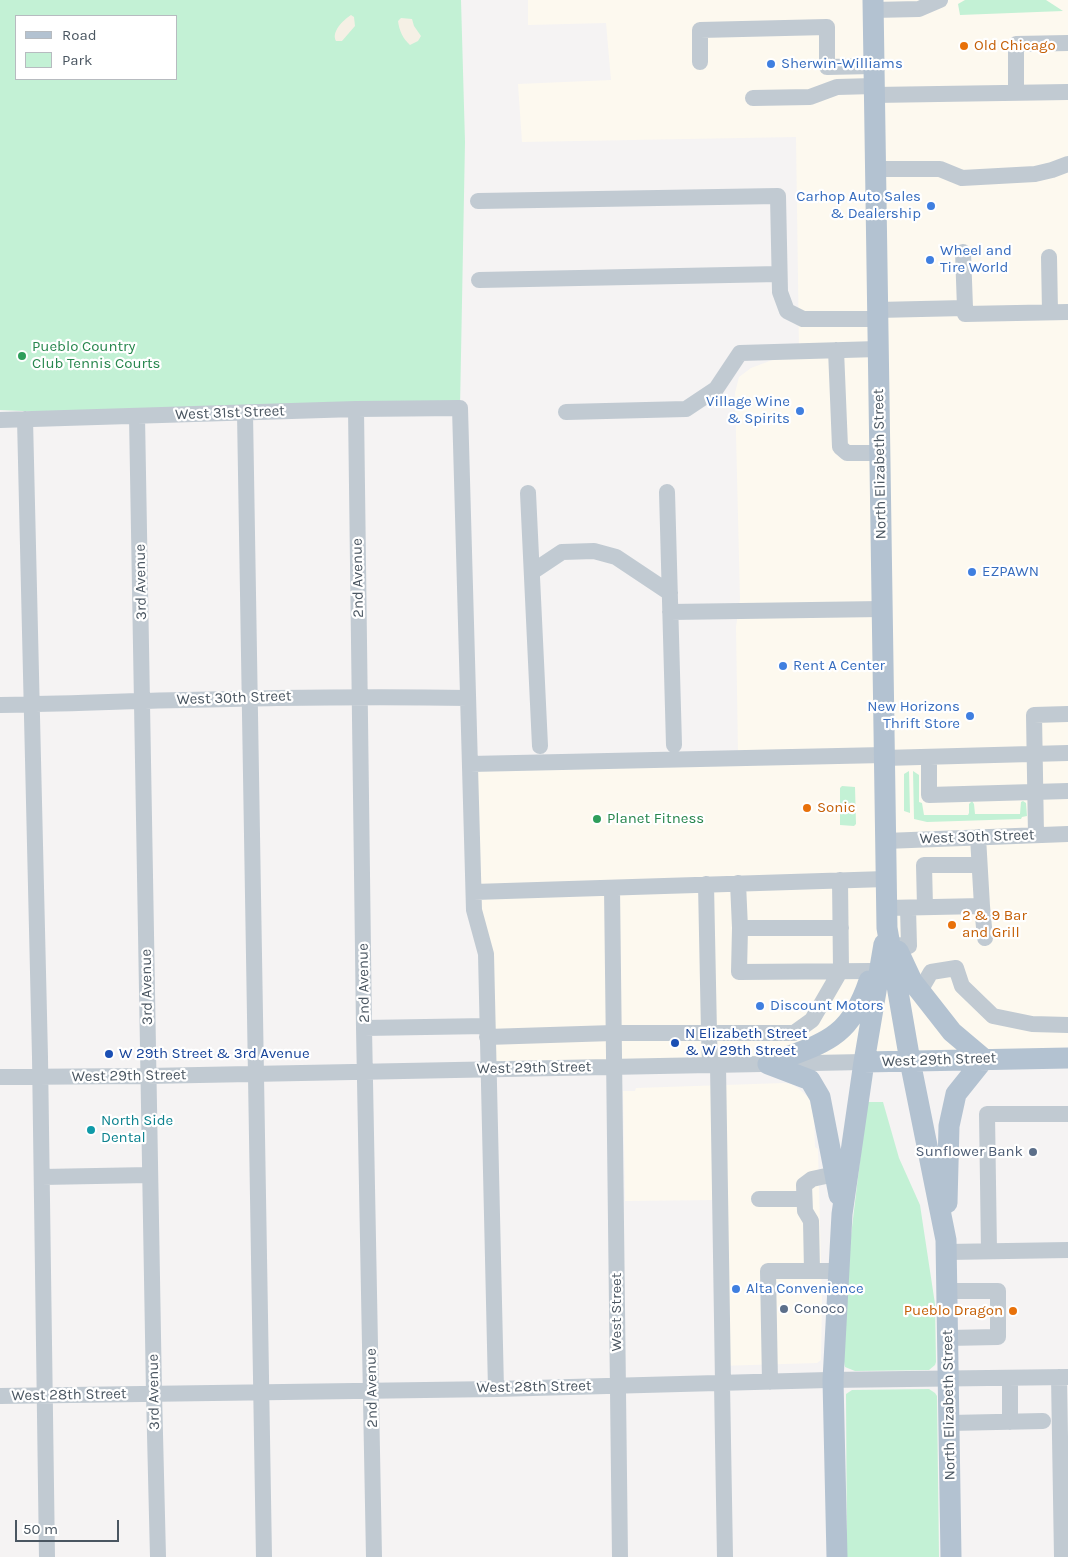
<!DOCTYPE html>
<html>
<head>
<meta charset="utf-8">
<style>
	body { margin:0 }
	#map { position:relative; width:1068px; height:1557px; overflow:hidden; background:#f5f3f3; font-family:Karla,sans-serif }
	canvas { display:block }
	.legend { position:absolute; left:15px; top:15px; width:162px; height:65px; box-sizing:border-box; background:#fff; border:1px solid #b7bbc0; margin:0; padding:6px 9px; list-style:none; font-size:15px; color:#4a5661 }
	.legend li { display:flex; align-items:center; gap:10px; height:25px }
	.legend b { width:25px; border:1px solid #b7bbc0 }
	.scale { position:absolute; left:15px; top:1520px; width:104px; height:22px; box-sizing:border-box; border:2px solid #4a5661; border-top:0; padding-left:6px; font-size:15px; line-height:18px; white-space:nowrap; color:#4a5661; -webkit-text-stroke:4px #fff; paint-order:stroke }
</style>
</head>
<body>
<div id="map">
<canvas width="1068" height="1557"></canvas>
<ul class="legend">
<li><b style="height:6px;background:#b3c2d1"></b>Road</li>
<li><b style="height:14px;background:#c3f1d5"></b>Park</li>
</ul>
<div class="scale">50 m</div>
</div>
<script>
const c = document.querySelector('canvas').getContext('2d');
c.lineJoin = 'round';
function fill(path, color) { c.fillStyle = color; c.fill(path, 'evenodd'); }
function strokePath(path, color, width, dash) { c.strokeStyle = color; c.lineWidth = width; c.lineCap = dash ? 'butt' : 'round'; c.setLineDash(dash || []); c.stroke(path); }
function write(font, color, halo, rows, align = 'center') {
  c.font = font + ' Karla,sans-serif'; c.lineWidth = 4.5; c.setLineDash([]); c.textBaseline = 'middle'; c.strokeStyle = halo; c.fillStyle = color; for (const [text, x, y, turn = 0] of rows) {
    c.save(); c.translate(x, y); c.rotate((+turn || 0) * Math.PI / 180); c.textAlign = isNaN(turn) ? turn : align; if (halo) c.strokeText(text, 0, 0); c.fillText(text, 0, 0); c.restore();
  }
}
const commercial = new Path2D(`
	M528,0H1068V1058L488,1069L470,759L738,754L736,627L740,599L735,393L739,377L751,368L799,350L796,137L522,142L518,84L611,80L606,23L528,25Z
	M784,1083L791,1084L798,1088L809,1098L814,1117L815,1147L818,1149L822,1299L821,1360L817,1363L718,1366L714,1200L625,1201L623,1091H635L636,1088Z`);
const green = new Path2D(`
	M0,0H461L465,142L460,408L137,416L0,410ZM16,16H176V79H16Z
	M965,0H1046L1063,11L960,15L958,4Z
	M909,771L910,813L904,811V774Z
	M913,771L919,775V802L922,803L924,815H968L969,813V804L972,801L974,804L975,814H1020L1021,802L1023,801L1026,803L1027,816L1022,817L1021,819L927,822L914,819Z
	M842,786L855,787L856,824L854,826L840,825V788Z
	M867,1102H883L899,1158L920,1205L935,1304L936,1362L935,1365L929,1370L855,1371L845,1367L844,1362V1294Z
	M929,1389L935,1393L937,1396L939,1557H847L846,1394L852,1390Z`);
const sand = new Path2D(`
	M351,15L354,17L355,26L342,41H336C331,32 343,20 351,15Z
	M401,18L412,19L414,26L421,36L418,41L410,45C403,39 399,30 398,21Z`);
const minor = new Path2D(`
	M873,10L919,9L940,0
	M700,62V30L827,27V67L873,66
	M1016,93V44L1068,43
	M874,95L1068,92
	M753,98L810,97L837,87L874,86
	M875,169H940L962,178L1035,174L1052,170L1068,164
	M478,201L778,196L780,292L787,311L803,319H877
	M963,252L965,308
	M1049,257L1050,312
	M479,280L779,274
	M877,310L965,308V314L1068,312
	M836,350L840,447L847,453H879
	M356,409L364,1028L374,1557
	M566,412L686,409L716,389L740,353L878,349
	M245,413L264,1557
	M137,416L154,1393L158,1557
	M25,419L40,1057L47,1557
	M0,420L356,409L460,408L474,910L486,954L496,1389
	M667,492L674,745
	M528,493L540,746
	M532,572L562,552L594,551L616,557L670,593
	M670,612L882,609
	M0,705C156,701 312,695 468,698
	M929,757V795L1068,791
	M884,758L1068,753
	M470,764L884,755
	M1036,835L1034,715L1068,714
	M885,841L1068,834
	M738,883L740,928
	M612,888L620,1557
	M474,892L886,879
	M982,906L985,938
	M925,907L924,865H979
	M886,908L982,906L978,837
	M841,928H740L739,972L872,971
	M895,945L909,946L908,908
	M920,991L931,972L956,968L962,986L993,1016L1032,1024L1068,1025
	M364,1028L487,1026
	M487,1037L613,1033H709L706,884
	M710,1065L709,1033H794L812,1020L841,970L840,880
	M718,1065L723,1383
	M0,1077L148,1076L864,1062
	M42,1177L150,1175
	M759,1199H804
	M989,1251L987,1114H1068
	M947,1252L1068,1250
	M812,1271L811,1221L805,1211L804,1185L812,1179L835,1174
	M947,1291H998V1337L948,1338
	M1059,1377L1062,1557
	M1010,1378V1422
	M770,1382L768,1271H839
	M722,1383L725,1557
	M0,1396L496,1389L828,1380L1068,1377
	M950,1423L1043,1421`);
const major = new Path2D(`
	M873,0L887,928L910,1061L946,1240L951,1557
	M898,951L912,981L952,1032L984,1059L956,1094L949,1126L947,1203
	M864,1062L1068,1058
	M768,1064C822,1043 849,1041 869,981
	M768,1064L810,1080L820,1097L839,1195
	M837,1557L833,1380L842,1214L864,1062L884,944`);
const markers = [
	[964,46,5,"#e8710a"],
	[771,64,5,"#3f7fe0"],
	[931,206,5,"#3f7fe0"],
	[930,260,5,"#3f7fe0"],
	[22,356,5,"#2e9e5b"],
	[800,411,5,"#3f7fe0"],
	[972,572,5,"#3f7fe0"],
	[783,666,5,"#3f7fe0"],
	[970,716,5,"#3f7fe0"],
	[807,808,5,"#e8710a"],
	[597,819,5,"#2e9e5b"],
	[952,925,5,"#e8710a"],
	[760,1006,5,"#3f7fe0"],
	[675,1043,5,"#1a4fb4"],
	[109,1054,5,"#1a4fb4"],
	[91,1130,5,"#0f9aa8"],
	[1033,1152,5,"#5c6f8a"],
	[736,1289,5,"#3f7fe0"],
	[784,1309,5,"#5c6f8a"],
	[1013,1311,5,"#e8710a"]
];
const foodNames = [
	["Old Chicago",974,46],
	["Sonic",817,808],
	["2 & 9 Bar",962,916],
	["and Grill",962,933],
	["Pueblo Dragon",1003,1311,"right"]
];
const shopNames = [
	["Sherwin-Williams",781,64],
	["Carhop Auto Sales",921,197,"right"],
	["& Dealership",921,214,"right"],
	["Wheel and",940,251],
	["Tire World",940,268],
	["Village Wine",790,402,"right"],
	["& Spirits",790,419,"right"],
	["EZPAWN",982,572],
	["Rent A Center",793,666],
	["New Horizons",960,707,"right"],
	["Thrift Store",960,724,"right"],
	["Discount Motors",770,1006],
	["Alta Convenience",746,1289]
];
const leisureNames = [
	["Pueblo Country",32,347],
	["Club Tennis Courts",32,364],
	["Planet Fitness",607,819]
];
const streetNames = [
	["West 31st Street",230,413,-2],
	["North Elizabeth Street",880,464,-91],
	["2nd Avenue",358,578,-91],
	["3rd Avenue",141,582,-91],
	["West 30th Street",234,698,-2],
	["West 30th Street",977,837,-2],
	["2nd Avenue",364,983,-91],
	["3rd Avenue",147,987,-91],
	["West 29th Street",939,1060,-2],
	["West 29th Street",534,1068,-1],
	["West 29th Street",129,1076,-1],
	["West Street",617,1312,-90],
	["West 28th Street",534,1387,-1],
	["2nd Avenue",372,1388,-91],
	["3rd Avenue",154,1392,-91],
	["West 28th Street",69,1395,-1],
	["North Elizabeth Street",949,1405,-91]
];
const transitNames = [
	["N Elizabeth Street",685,1034],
	["& W 29th Street",685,1051],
	["W 29th Street & 3rd Avenue",119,1054]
];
const cultureNames = [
	["North Side",101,1121],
	["Dental",101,1138]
];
const serviceNames = [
	["Sunflower Bank",1023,1152],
	["Conoco",794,1309,"left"]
];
fill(commercial, '#fdf9ef');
fill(green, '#c3f1d5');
fill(sand, '#f5f0e5');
strokePath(minor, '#c1cad2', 16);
strokePath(major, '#b3c2d1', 21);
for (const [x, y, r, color] of markers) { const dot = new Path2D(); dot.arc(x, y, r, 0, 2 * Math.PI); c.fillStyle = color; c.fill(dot); strokePath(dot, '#fff', 2); }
write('15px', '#c56008', '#fff', foodNames, 'left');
write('15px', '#366cbe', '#fff', shopNames, 'left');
write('15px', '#27864d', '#fff', leisureNames, 'left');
write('15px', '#4a5661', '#fff', streetNames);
write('15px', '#164399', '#fff', transitNames, 'left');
write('15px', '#0d838f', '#fff', cultureNames, 'left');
write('15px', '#4e5e75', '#fff', serviceNames, 'right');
</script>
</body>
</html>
